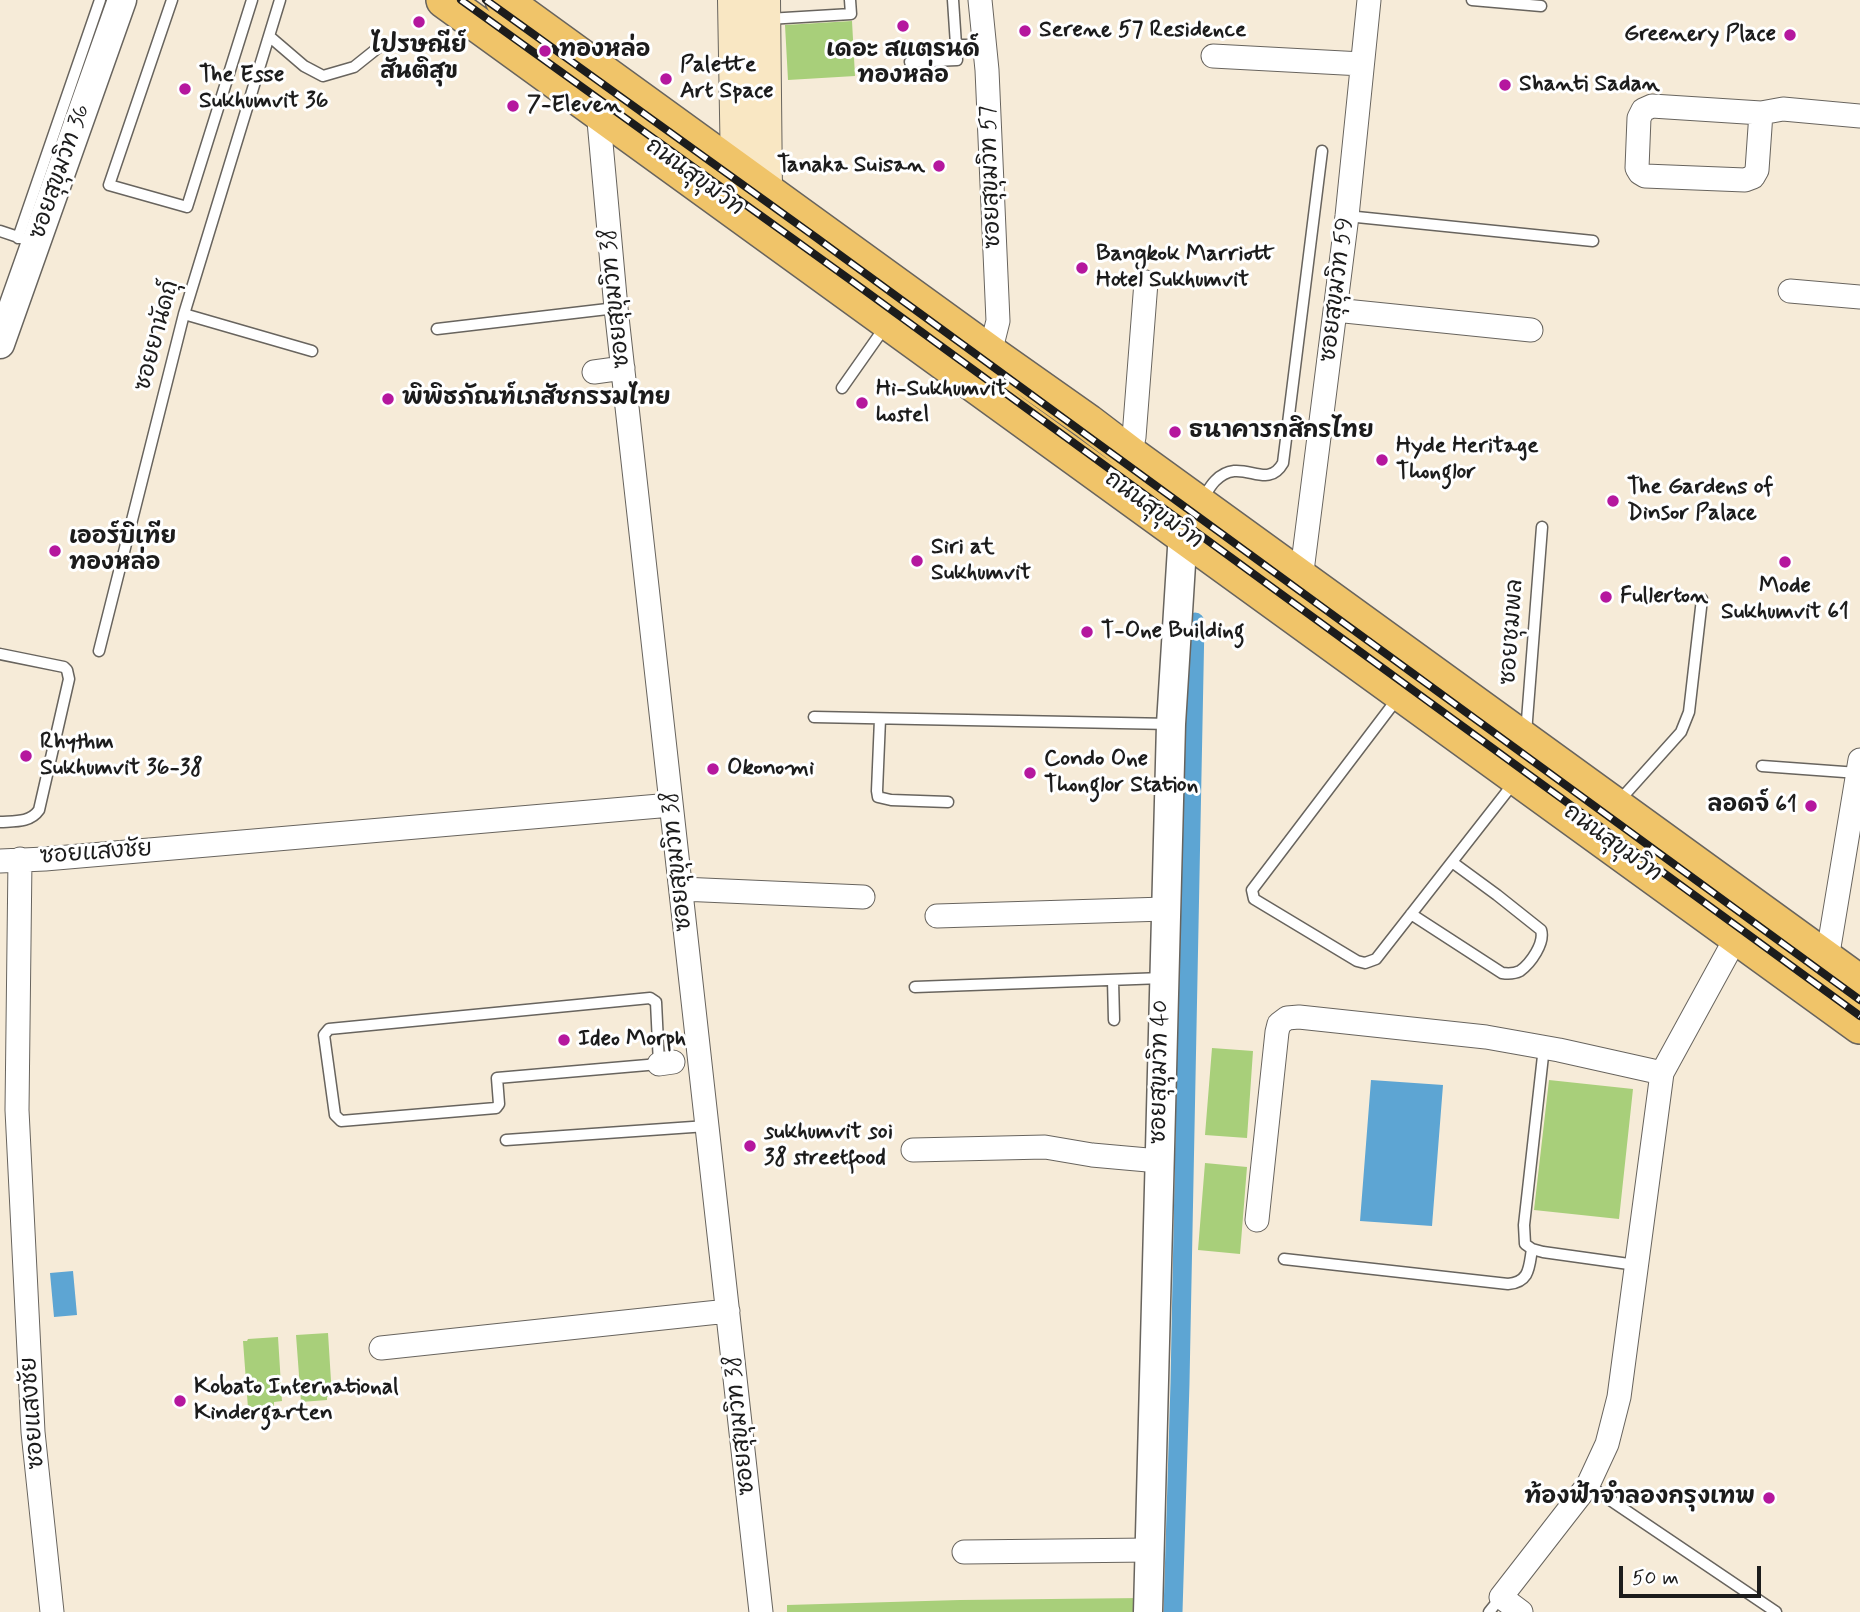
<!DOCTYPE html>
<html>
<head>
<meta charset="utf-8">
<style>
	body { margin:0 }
	#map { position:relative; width:1860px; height:1612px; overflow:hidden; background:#f6ebd8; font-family:Mynerve,sans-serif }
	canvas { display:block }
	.scale { position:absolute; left:1619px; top:1566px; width:142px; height:32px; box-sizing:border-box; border:4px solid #1c1c1c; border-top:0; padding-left:9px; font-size:21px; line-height:24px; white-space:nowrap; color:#1c1c1c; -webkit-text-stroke:5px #fff; paint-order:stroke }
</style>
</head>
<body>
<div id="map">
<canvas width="1860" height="1612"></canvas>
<div class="scale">50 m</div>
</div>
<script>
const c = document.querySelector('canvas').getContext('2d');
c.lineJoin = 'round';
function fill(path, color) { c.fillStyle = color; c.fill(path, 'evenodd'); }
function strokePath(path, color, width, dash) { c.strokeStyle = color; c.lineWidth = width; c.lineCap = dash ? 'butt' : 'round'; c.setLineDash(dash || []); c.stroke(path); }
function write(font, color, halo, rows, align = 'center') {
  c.font = font + ' Mynerve,"Playpen Sans Thai",sans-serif'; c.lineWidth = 6; c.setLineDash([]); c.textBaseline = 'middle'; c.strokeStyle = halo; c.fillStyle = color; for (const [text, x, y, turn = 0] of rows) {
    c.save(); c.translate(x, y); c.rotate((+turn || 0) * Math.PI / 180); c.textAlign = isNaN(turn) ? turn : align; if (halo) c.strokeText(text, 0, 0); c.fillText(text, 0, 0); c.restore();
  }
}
const green = new Path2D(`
	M852,21L855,76L788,80L785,25Z
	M1212,1048L1253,1051L1247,1138L1205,1135Z
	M1549,1080L1633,1089L1619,1219L1534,1210Z
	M1205,1163L1247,1167L1240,1254L1198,1250Z
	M328,1333L332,1397H327V1400L301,1402L296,1335Z
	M278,1337L282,1401L274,1402V1406L248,1408L243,1341H247L248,1339Z
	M1142,1598L1141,1612H787V1605L960,1600Z`);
const water = new Path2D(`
	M1371,1080L1443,1085L1432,1226L1360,1221Z
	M73,1271L77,1315L54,1317L50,1273Z`);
const canal = new Path2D(`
	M1173,1612L1180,1383L1195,622`);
const service = new Path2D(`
	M172,0L109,185L187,207L252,0
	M1472,0L1541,6
	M768,19L851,14L850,0
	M269,36L304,66L323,76L354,67L379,47
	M956,45H985
	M910,62L957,60L953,0
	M1347,216L1593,241
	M0,231L24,239
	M18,238L100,0
	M184,314L312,351
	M437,329L616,308
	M842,388L887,324
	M1202,500C1206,494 1210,486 1215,481C1241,454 1266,493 1283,463L1322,151
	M99,651L184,314L280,0
	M0,654L64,667L67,670L69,679L39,810C30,823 14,821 0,822
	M1400,695L1252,890L1254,899L1357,961L1365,963L1376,959L1516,780
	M814,717L1171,724
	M880,719L877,791L878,797L891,800L948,802
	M1526,733L1542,527
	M1762,766L1858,773
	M1619,801L1681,732L1689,712L1702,599
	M1411,914L1502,973C1509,974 1514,974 1520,971C1531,963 1545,943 1541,930L1497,895L1452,862
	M1113,980L1114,1020
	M915,987L1163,978
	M650,998L656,1002L659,1064L497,1078L499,1104L496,1108L341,1121L335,1115L324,1035L329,1029Z
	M1544,1047L1524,1225L1525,1244L1532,1249L1543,1252L1636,1265
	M506,1140L707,1126
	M1284,1259L1508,1284C1530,1282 1529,1267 1532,1249
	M1588,1485L1776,1612
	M1489,1612L1501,1597`);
const minor = new Path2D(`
	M980,0L987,70L998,321L990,353
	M1213,56L1362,64
	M598,110L616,308L761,1612
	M1761,113L1757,170L1753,177L1745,180L1645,176L1640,173L1637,168L1639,118L1643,110L1652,106L1761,113L1783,109L1860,116
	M1790,291L1860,297
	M1335,310L1531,330
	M594,372L623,368
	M1130,454L1134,437L1146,282
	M1301,579L1347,216L1369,0
	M20,859L17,1110L33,1432L52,1612
	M0,861L45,859L671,805
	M681,889L863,897
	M937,916L1165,909
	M1827,959L1860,760
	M659,1064L673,1062
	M913,1150L1045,1147L1092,1155L1159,1161
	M1257,1220L1277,1032L1279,1024L1287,1018L1299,1017L1486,1037L1559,1050L1662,1073
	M381,1348L728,1311
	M964,1552L1150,1550
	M1521,1612L1501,1597L1588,1485L1607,1444L1619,1397L1662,1073L1737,936`);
const tertiary = new Path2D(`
	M0,344L122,0
	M1148,1612L1171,724L1183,532`);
const secondary = new Path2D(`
	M734,0L737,170
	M764,0L766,190`);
const primary = new Path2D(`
	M444,0C918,339 1390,681 1860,1026
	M503,0L990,353L1088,422L1130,454L1860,983`);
const rail = new Path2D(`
	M461,0L849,279L1860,1016
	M486,0L814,236L1860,1000`);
const markers = [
	[419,22,7,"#b5179e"],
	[903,26,7,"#b5179e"],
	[1025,31,7,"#b5179e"],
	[1790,35,7,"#b5179e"],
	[545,51,7,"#b5179e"],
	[666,79,7,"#b5179e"],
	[1505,85,7,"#b5179e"],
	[185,89,7,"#b5179e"],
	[513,106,7,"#b5179e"],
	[939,166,7,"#b5179e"],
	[1082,268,7,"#b5179e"],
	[388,399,7,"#b5179e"],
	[862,403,7,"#b5179e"],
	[1175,432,7,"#b5179e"],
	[1382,460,7,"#b5179e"],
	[1613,501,7,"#b5179e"],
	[55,551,7,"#b5179e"],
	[917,561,7,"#b5179e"],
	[1785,562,7,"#b5179e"],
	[1606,597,7,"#b5179e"],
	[1087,632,7,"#b5179e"],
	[26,756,7,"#b5179e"],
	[713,769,7,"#b5179e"],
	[1030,773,7,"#b5179e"],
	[1811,806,7,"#b5179e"],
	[564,1040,7,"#b5179e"],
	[750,1146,7,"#b5179e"],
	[180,1401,7,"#b5179e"],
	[1769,1498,7,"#b5179e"]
];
const poiNames = [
	["Serene 57 Residence",1039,31],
	["Greenery Place",1776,35,"right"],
	["ไปรษณีย์",419,47,"center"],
	["สันติสุข",419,73,"center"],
	["ทองหล่อ",559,51],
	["เดอะ สแตรนด์",903,51,"center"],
	["ทองหล่อ",903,77,"center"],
	["Palette",680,66],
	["Art Space",680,92],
	["The Esse",199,76],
	["Sukhumvit 36",199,102],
	["Shanti Sadan",1519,85],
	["7-Eleven",527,106],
	["Tanaka Suisan",925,166,"right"],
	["Bangkok Marriott",1096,255],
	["Hotel Sukhumvit",1096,281],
	["Hi-Sukhumvit",876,390],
	["hostel",876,416],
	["พิพิธภัณฑ์เภสัชกรรมไทย",402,399],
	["ธนาคารกสิกรไทย",1189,432],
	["Hyde Heritage",1396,447],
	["Thonglor",1396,473],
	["The Gardens of",1627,488],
	["Dinsor Palace",1627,514],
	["เออร์บิเทีย",69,538],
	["ทองหล่อ",69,564],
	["Siri at",931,548],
	["Sukhumvit",931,574],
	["Mode",1785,587,"center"],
	["Sukhumvit 61",1785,613,"center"],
	["Fullerton",1620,597],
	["T-One Building",1101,632],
	["Rhythm",40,743],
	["Sukhumvit 36-38",40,769],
	["Condo One",1044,760],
	["Thonglor Station",1044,786],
	["Okonomi",727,769],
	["ลอดจ์ 61",1797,806,"right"],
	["Ideo Morph",578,1040],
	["sukhumvit soi",764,1133],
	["38 streetfood",764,1159],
	["Kobato International",194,1388],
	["Kindergarten",194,1414],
	["ท้องฟ้าจำลองกรุงเทพ",1755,1498,"right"]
];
const streetNames = [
	["ซอยสุขุมวิท 36",61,172,-71],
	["ซอยสุขุมวิท 57",992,177,-92],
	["ถนนสุขุมวิท",694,178,36],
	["ซอยสุขุมวิท 59",1338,290,-83],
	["ซอยสุขุมวิท 38",616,298,-96],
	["ซอยยานัดถุ์",158,336,-75],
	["ถนนสุขุมวิท",1153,511,36],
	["ซอยชุมพล",1513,632,-86],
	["ถนนสุขุมวิท",1612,844,36],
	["ซอยแสงชัย",96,854,-4],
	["ซอยสุขุมวิท 38",678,861,-96],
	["ซอยสุขุมวิท 40",1161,1072,-89],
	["ซอยแสงชัย",34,1413,-94],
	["ซอยสุขุมวิท 38",741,1425,-96]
];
fill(green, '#a8cf7a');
fill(water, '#5da5d3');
strokePath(canal, '#5da5d3', 19);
strokePath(service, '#68645e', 13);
strokePath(minor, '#68645e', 25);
strokePath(tertiary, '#68645e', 31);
strokePath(secondary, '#68645e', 34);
strokePath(primary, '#68645e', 38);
strokePath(service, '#fff', 10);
strokePath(minor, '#fff', 23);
strokePath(tertiary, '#fff', 28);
strokePath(secondary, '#f9e7c3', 32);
strokePath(primary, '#f0c469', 35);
strokePath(rail, '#1c1c1c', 8);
strokePath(rail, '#fff', 5, [16]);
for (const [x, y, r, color] of markers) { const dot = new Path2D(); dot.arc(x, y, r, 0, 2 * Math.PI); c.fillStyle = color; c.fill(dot); strokePath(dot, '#fff', 2.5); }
write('bold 23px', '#1c1c1c', '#fff', poiNames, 'left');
write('23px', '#1c1c1c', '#fff', streetNames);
</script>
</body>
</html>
